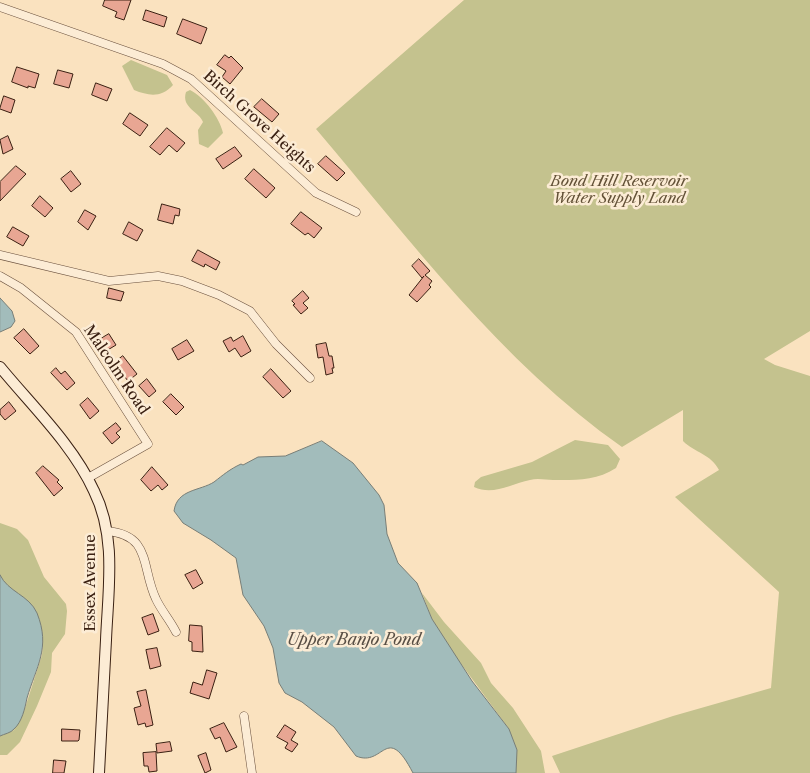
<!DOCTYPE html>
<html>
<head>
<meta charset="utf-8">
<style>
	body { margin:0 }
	canvas { display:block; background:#fae2bf }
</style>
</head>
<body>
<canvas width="810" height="773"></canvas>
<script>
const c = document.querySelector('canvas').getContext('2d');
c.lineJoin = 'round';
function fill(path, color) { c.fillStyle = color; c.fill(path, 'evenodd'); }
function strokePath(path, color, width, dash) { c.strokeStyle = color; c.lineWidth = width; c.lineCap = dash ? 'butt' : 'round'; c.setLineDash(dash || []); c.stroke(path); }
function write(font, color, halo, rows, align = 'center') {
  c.font = font + ' "Libre Caslon Text",serif'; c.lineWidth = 5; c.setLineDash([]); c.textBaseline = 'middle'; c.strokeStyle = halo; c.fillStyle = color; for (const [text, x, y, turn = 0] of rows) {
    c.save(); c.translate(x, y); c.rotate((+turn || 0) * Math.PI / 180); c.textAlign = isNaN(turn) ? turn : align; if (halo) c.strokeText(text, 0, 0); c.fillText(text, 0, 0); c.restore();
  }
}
const green = new Path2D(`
	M464,0H810V331L764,359L775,365L810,376V773H560L552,756L673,716L771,688L779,592L675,497L719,470C711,454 695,453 683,441V410L622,447C501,362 411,241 316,129Z
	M131,60L167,75L173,85C161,98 149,96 134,90L122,66Z
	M190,90C204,97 220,118 223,133L208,148L199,144L198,130L203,122C199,111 181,108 186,92Z
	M575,440L608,445L620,459L616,468C596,481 575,480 553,480C546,480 538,478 530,480C511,484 493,496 474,487L475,482L481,477L532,462Z
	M0,523L17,529L28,540L44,577L66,604L67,611L65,634L52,653L51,672L37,706L20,742L7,755H0V736L14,730L25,708L42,655L43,643L36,612L3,582L0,575Z
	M422,593L444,622L481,663L491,683L513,708L541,751L545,773H516V750L509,729L456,657L432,619Z`);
const water = new Path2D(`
	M0,298L12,311L15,321L11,327L0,332Z
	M322,441L353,463L379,495L384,505L387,534L398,563L417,583L432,619L472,681L509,729L517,750L516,773H413C386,721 384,768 356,756L334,727L302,702L285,693L279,683L273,648L264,626L243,595L236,558L211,540L183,523L174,511C177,489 200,491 214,482C223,475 230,469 241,464L243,465L258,457L285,456Z
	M0,575C8,592 29,595 37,613C51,648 36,667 27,698C25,708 22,722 14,729C11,733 4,734 0,736Z`);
const building = new Path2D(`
	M105,0H131L124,20L115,17L117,12L103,6Z
	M146,10L167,17L164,27L143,20Z
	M183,19L207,28L201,44L177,34Z
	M225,55L229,58L231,56L243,68L230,84L222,77L226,71L217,65Z
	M17,67L39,74L35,88L28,86V88L12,82Z
	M58,70L73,74L69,88L54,84Z
	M96,83L112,89L107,101L92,95Z
	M4,96L15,100L11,113L0,109Z
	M262,99L279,114L272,122L254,107Z
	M130,113L148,125L140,136L123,124Z
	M167,128L185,143L177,152L169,145L160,155L150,147Z
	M8,136L13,149L3,154L0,140Z
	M235,147L242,156L223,169L216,159Z
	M326,156L345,173L337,181L318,164Z
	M16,166L26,174L0,201V182Z
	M254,169L275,188L266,198L245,179Z
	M71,171L81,184L71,192L61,179Z
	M40,196L53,208L45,217L32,206Z
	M162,204L180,209L179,216L175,215L173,224L158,220Z
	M85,210L96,216L88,230L78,222Z
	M301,212L322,228L314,238L308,233L305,235L291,224Z
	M129,222L143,230L137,241L123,234Z
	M13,227L29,236L23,246L7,237Z
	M198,250L220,262L216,270L205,264L204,267L192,261Z
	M419,259L430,271L425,275L432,281L429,285L431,287L417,302L409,295L424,276L422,278L412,266Z
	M109,288L124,292L121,301L107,298Z
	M303,291L309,298L303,303L308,308L301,314L293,305L295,304L292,301Z
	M24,329L39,346L30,354L14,338Z
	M109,334L116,345L106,351L99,340Z
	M243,336L251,351L241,357L235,348L229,352L223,341L231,337L233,341Z
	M187,340L194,351L178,360L172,349Z
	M326,343L329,356H332L334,368H332L333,373L326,375L323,357L318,358L316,345Z
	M123,356L137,374L128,381L114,363Z
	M56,368L61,374L65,371L75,383L67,390L51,373Z
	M271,369L291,391L283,398L263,377Z
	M147,379L156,391L149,397L139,386Z
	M171,394L184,407L176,415L163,402Z
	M88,398L99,411L90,419L80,405Z
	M9,402L16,411L5,420L0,414V410Z
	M116,423L121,429L116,433L120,437L112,444L103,433Z
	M43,466L59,480L57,482L63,488L54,496L36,473Z
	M152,467L168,485L162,490L158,485L151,491L141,480Z
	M196,570L203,583L193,589L185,575Z
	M153,614L159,631L148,635L142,618Z
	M190,625L202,626L203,652L192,651V642L189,641Z
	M157,648L161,666L150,669L146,650Z
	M207,670L217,673L209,699L190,693L193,682L202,685Z
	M146,690L153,725L146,727L145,723L138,725L134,708L141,706L137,692Z
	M224,723L237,747L226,752L220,737L215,739L210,729Z
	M285,725L296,732L291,740L298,744L292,752L285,748L288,743L277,737Z
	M62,729L80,730L79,740L78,741H62Z
	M170,742L172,751L157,753L156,744Z
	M156,752L157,771L149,772L148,766H144L143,753Z
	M206,753L211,770L205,773L198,756Z
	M54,760L66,761L64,773H53Z`);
const street = new Path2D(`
	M0,7L163,64L191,79L316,193L356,212
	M0,255L109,281L158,276L182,281L219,295L250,311L276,344L310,378
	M0,276L21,288L76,332L148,444L88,478
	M107,531C152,535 141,568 156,599C161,610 170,620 176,632
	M244,716L252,773`);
const secondary = new Path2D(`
	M0,367C32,406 73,445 94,491C117,537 108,590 106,640C104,684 101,729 99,773`);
const streetNames = [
	["Birch Grove Heights",259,122,42],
	["Malcolm Road",116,370,56],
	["Essex Avenue",91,583,-90]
];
const parkNames = [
	["Bond Hill Reservoir",619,182],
	["Water Supply Land",619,199]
];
const waterNames = [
	["Upper Banjo Pond",354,640]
];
fill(green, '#c4c28e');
fill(water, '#a2bcbb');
strokePath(water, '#787e77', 1);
fill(building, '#e8a693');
strokePath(building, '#3a2012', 1);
strokePath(street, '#6a503d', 9);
strokePath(secondary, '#3a2012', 12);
strokePath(street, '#fcecd5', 8);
strokePath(secondary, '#fcecd5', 10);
write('15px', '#3a2012', '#fcecd5', streetNames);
write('italic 15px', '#635137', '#fcecd5', parkNames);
write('italic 16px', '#594f45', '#fcecd5', waterNames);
</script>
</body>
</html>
